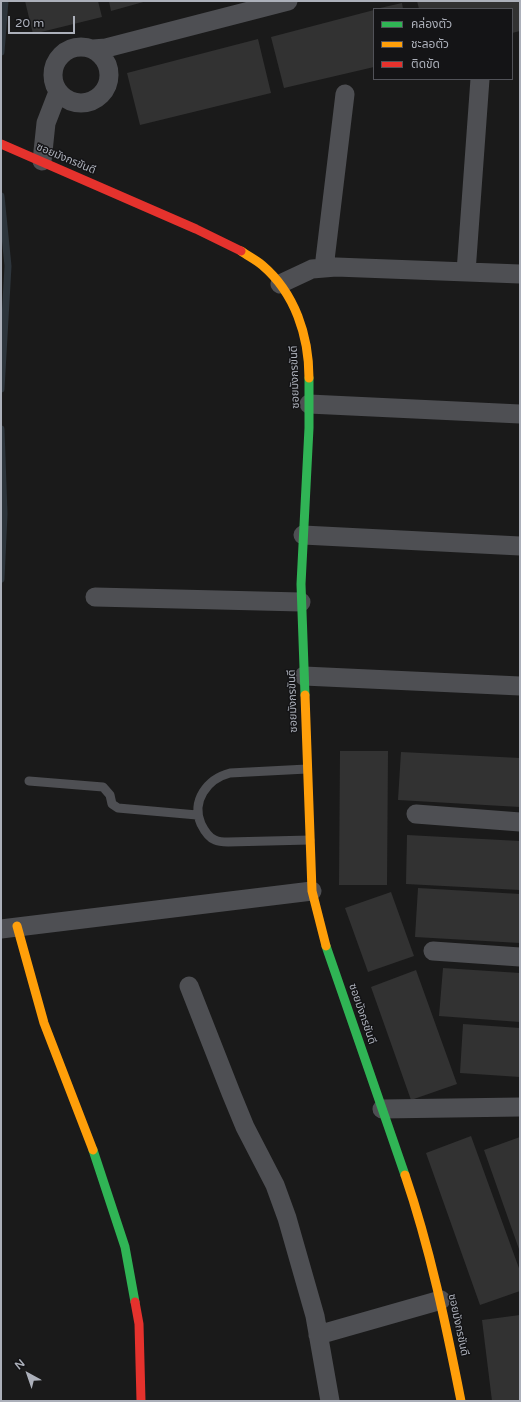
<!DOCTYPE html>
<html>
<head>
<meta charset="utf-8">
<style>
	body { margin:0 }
	#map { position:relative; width:521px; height:1402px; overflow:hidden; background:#1a1a1a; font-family:"Varela Round","Noto Sans Thai",sans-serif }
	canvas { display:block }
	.frame { position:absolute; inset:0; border:2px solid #acb0ba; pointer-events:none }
	.legend { position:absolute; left:373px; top:8px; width:140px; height:72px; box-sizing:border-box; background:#141416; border:1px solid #515258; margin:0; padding:5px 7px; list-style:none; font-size:12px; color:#acb0ba }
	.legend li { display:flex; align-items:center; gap:8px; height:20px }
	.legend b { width:20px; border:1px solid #515258 }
	.north { position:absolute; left:8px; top:1354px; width:40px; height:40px; -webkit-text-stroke:3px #141416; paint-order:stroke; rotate:320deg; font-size:11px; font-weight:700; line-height:16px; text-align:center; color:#acb0ba }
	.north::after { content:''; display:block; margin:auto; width:14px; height:18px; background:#acb0ba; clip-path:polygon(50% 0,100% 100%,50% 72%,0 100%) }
	.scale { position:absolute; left:8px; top:16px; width:67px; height:18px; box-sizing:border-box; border:2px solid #acb0ba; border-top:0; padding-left:5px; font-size:12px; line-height:14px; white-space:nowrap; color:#acb0ba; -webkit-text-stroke:3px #141416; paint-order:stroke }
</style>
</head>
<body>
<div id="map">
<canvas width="521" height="1402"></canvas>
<div class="frame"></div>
<ul class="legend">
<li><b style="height:5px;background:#30b455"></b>คล่องตัว</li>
<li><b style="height:5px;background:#ff9f0a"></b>ชะลอตัว</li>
<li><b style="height:5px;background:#e5322d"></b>ติดขัด</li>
</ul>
<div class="north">N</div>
<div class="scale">20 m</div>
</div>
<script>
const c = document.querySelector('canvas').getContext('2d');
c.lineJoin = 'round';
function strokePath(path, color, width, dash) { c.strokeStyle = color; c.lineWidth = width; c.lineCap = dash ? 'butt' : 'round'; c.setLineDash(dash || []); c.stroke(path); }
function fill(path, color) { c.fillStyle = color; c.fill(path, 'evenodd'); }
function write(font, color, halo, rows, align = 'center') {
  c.font = font + ' "Varela Round","Noto Sans Thai",sans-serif'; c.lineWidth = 3; c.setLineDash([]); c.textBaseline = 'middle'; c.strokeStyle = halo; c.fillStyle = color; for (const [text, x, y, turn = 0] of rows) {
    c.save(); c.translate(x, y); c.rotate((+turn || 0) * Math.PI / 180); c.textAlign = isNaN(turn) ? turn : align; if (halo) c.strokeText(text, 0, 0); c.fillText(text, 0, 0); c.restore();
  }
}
const stream = new Path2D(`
	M1,52L5,1
	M1,196L8,266L1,389
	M1,429L4,514L1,579`);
const building = new Path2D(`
	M25,1H98L102,17L33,34Z
	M109,1H147L111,11Z
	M417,1H520V31L512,33V9H419Z
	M402,3L403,9H380V8Z
	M374,10V67L284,88L271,37Z
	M258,39L271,93L140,125L127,73Z
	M340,751H388L387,885H339Z
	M401,752L520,758V807L398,800Z
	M407,835L520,841V890L406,884Z
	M418,888L520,894V943L415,937Z
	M391,892L414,956L368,972L345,908Z
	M443,968L520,973V1022L439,1016Z
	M416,970L457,1084L411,1100L371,987Z
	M463,1024L520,1028V1077L460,1073Z
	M471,1136L520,1271V1291L480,1305L426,1153Z
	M520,1137V1252L484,1150Z
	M520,1315V1401H492L482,1320Z`);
const lane = new Path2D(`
	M307,769L230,773C207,779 191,801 201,824C204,830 209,838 215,840C219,842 224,842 228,842L310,840
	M29,781L103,787L110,795L112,804L118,808L197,815`);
const street = new Path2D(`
	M53 75a28 28 0 1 1 56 0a28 28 0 1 1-56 0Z
	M93,49L106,48L288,1
	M42,161L46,123L58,92
	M324,268L345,94
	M466,272L480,79
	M280,284L312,269L336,267L520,274
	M309,404L520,414
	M303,535L520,546
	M95,597L301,602
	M304,676L520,686
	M416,814L520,822
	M1,929L312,891
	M433,951L520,957
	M189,986L231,1093L245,1127L275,1185L287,1218L315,1316L330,1401
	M382,1109L520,1107
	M318,1335L441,1300`);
const fast = new Path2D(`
	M305,695L301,584L309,428V378
	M326,946L405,1175
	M93,1150L125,1247L135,1302`);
const slow = new Path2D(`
	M241,251C248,256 256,260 262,265C295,293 309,336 309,378
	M305,695L312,891L326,946
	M17,926L44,1023L93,1150
	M405,1175C430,1248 446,1325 461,1401`);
const jam = new Path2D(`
	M1,144L196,229L241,251
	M135,1302L139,1324L141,1401`);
const streetNames = [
	["ซอยมังกรขันดี",66,159,23],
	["ซอยมังกรขันดี",295,377,-92],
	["ซอยมังกรขันดี",293,701,-92],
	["ซอยมังกรขันดี",362,1014,71],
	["ซอยมังกรขันดี",458,1325,78]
];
strokePath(stream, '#2d353c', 7);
fill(building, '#323232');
strokePath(lane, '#4e4f53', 9);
strokePath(street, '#4e4f53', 19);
strokePath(fast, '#30b455', 9);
strokePath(slow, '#ff9f0a', 9);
strokePath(jam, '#e5322d', 9);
write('11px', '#acb0ba', '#141416', streetNames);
</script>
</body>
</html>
